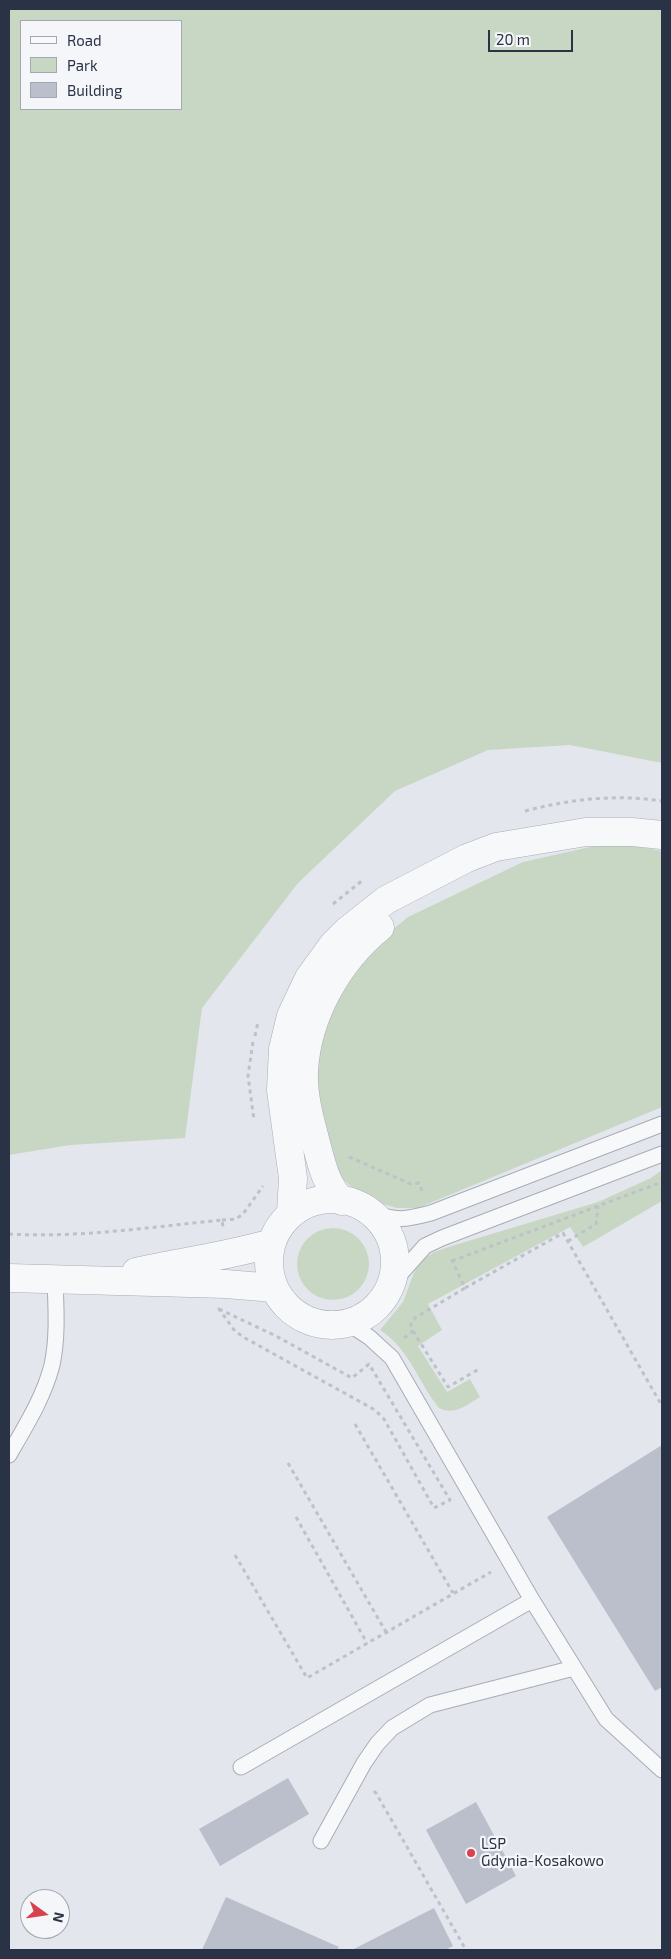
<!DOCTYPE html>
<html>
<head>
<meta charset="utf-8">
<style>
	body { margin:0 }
	#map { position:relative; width:671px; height:1959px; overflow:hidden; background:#e3e6ec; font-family:"Exo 2",sans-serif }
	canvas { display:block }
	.frame { position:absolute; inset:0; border:10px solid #2a3246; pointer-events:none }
	.legend { position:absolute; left:20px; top:20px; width:162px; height:90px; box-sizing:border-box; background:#f4f6f9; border:1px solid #a3a8b1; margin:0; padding:6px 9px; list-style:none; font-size:15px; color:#2a3246 }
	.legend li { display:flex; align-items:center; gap:10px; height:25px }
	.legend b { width:25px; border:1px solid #a3a8b1 }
	.north { position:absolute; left:20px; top:1889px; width:50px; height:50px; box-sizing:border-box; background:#f4f6f9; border:1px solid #a3a8b1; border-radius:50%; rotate:104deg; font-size:14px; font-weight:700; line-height:20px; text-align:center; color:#2a3246 }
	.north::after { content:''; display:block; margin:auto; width:18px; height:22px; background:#d8424f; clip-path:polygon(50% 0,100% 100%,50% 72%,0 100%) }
	.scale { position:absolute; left:488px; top:30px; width:85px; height:22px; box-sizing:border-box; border:2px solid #2a3246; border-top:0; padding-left:6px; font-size:15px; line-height:18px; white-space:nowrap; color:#2a3246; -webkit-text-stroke:4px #f4f6f9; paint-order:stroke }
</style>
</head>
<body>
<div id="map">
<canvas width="671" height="1959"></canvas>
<div class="frame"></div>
<ul class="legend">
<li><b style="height:6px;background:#f7f8fa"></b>Road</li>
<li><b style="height:14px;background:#c8d7c4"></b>Park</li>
<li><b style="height:14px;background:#babfcb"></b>Building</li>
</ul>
<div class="north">N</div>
<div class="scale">20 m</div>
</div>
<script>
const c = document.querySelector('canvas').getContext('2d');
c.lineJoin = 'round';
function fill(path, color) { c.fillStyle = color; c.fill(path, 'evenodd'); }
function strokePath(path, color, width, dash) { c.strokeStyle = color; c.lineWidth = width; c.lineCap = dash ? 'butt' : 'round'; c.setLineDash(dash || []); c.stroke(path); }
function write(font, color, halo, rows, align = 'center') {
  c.font = font + ' "Exo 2",sans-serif'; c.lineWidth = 4.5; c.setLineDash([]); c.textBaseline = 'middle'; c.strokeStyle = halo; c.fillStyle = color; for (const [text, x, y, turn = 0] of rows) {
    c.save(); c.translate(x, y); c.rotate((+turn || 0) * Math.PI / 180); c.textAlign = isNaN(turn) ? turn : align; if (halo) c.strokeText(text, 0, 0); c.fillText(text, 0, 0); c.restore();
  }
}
const green = new Path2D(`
	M9,9H662V763L570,745L488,750L395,791L298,883L202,1008L185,1138L70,1145L9,1155ZM21,21H181V109H21Z
	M624,844L662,851V1107L418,1208H397L383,1204L355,1190L344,1180L334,1163L317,1085L319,1051L326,1022L341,986L367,951L408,917L523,862L590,847Z
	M662,1170V1201L583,1247L570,1227L428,1304L442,1330L418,1346L447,1392L470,1379L480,1397C466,1405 455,1416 439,1408C418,1382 409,1348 380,1330L403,1302L413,1275L421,1261L434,1252L455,1245L598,1202L651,1178Z
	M297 1264a36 36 0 1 1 72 0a36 36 0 1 1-72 0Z`);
const building = new Path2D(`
	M662,1445V1687L655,1691L547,1517Z
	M288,1778L309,1814L220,1866L199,1829Z
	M476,1802L516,1876L466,1904L426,1830Z
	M226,1897L339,1947L337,1950H202Z
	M434,1908L453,1946L445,1950H352Z`);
const path = new Path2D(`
	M525,811C571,799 615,794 662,801
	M333,904L363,880
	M255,1036L258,1022
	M253,1042L248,1076L254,1120
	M349,1157L411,1184L419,1183L423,1193
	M222,1220L236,1219L243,1214L263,1186
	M9,1234C80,1238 151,1227 222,1220L223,1227
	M568,1241L596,1224L598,1206
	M452,1261L662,1182
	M465,1288L563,1233L662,1406
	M219,1309L276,1336L352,1378L369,1364L450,1500L434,1508L384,1419L375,1410L245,1338L235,1331Z
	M413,1331L448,1387L479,1369
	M404,1338L413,1331C410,1325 410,1323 415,1318L465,1288L450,1256
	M355,1424L453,1593
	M288,1463L386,1632
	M296,1517L367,1643
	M235,1555L307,1678L491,1572
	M374,1791L376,1793L466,1950`);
const service = new Path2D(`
	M371,1213C398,1221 404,1220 431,1213L662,1124
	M393,1282L425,1246L442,1238L662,1154
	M9,1455C25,1427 44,1397 52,1365C58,1337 56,1308 55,1280
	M532,1600L606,1719L662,1770
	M241,1767L532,1600L392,1358L369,1337L349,1324
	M321,1841L364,1763L377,1744L392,1728L430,1705L574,1668`);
const minor = new Path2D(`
	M269 1262a63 63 0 1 1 126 0a63 63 0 1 1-126 0Z
	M342,1201C325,1184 321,1162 315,1139C309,1117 303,1094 304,1071C307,1016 338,961 380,927
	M291,1213L293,1178L281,1090L283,1049L291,1016L309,978L333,945L347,931L386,900L467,858L496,847L586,832H632L662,835
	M136,1272C181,1262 228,1256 272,1243
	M9,1278L226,1284L274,1288`);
const markers = [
	[471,1853,5,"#d8424f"]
];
const poiNames = [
	["LSP",481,1844],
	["Gdynia-Kosakowo",481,1861]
];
fill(green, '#c8d7c4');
fill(building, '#babfcb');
strokePath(service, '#a8acb7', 17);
strokePath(minor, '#a8acb7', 29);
strokePath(path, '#bec1c8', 3, [4, 4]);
strokePath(service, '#f7f8fa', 15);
strokePath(minor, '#f7f8fa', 28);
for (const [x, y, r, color] of markers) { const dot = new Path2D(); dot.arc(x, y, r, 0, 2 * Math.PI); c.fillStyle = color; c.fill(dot); strokePath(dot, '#f4f6f9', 2); }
write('15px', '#2a3246', '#f4f6f9', poiNames, 'left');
</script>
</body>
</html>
